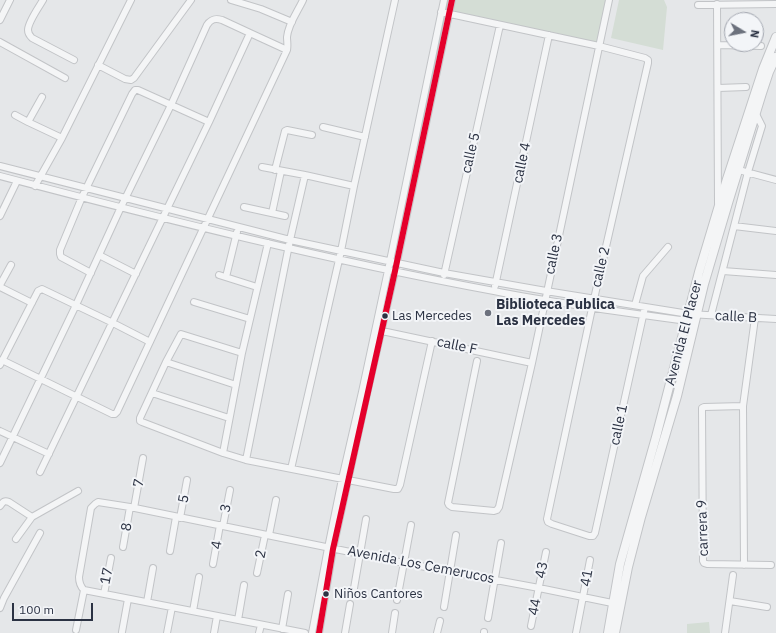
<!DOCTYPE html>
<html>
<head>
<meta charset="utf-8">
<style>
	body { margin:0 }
	#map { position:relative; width:776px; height:633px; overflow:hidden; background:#e5e7e9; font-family:"IBM Plex Sans",sans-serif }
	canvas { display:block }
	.north { position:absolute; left:724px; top:12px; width:40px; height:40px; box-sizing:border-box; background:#f3f5f8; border:1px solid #a3a7b0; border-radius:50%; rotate:100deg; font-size:11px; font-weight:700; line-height:16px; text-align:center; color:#2b3243 }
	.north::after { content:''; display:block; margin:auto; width:14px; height:18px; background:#6c717d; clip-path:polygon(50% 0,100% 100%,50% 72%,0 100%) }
	.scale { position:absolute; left:12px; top:603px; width:81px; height:18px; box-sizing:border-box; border:2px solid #2b3243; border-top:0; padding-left:5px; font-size:12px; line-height:14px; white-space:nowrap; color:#2b3243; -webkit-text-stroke:3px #f3f5f8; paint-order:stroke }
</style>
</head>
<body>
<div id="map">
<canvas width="776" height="633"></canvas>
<div class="north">N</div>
<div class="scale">100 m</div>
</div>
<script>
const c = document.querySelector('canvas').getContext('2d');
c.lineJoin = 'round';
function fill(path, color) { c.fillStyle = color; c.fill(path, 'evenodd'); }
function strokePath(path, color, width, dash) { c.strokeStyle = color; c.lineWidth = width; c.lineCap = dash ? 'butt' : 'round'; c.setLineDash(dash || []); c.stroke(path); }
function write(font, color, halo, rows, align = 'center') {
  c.font = font + ' "IBM Plex Sans",sans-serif'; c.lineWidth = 4; c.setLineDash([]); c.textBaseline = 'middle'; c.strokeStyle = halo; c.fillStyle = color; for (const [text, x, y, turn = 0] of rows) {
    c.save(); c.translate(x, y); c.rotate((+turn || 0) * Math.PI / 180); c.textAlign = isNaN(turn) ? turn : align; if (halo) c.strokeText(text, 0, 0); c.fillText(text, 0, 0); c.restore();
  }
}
const green = new Path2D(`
	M454,0H607L598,44L451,13Z
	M619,0H664L667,7L663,50L611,38Z
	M709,622L710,633H687V624Z`);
const minor = new Path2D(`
	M43,0C39,7 28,22 28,30C28,33 30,36 32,38L74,60
	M231,0L261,9L292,22
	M717,4L718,203
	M698,5L776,4
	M441,12L599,46L645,58L648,60V63L594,299L547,519L548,522L552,524L589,536H593L595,533L645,307
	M0,20L10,0
	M0,42L65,78
	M718,45L761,46
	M98,65L125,79L131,80L134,78L191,0
	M718,88L746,87
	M42,97L28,122L62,138
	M15,115L28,122
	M209,122L250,33L287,50
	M323,127L365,137
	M0,166L290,240L444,273L546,291L689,314L776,319
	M262,167L305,175L354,186
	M735,169L776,180
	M275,170L285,131L287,130L312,135
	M0,176C163,219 327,260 494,291C560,304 627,313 695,322
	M35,186L62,138L131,0
	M244,207L285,216
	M272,213L281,171
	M0,216L17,181
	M734,226L776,231
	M99,255L136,274
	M723,271L776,275
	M219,275L257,287
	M444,275L500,25
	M226,277L237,232
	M0,285L11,265
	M495,286L549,35
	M0,287L32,303
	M194,302L250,319
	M635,305L643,276L668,247
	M711,315L748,172L762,126L756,114
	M382,331L532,363
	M242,353L181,334L166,362L140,418V421L142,422L223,453L246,460L394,489H398L400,485L432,341
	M2,360L112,414H115L117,412L287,50C288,45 287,41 287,37C288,24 298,11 303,0
	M477,361L448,503L449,505L452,507L494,511L497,510L499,507L532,363L609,0
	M166,362L236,385
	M0,365L38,291L42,289L113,323L150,342
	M152,393L229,418
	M743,406L704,407L702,408V410L703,561L704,563L707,564L771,565
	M0,431L49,454
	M223,453L242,353L268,243
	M246,460L290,240L305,175
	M0,463L76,305L121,207L171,105L207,25C211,19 215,18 222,20L250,33
	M291,469L341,251L354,186L395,0
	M40,472L209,122L138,90H135L132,94L82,197L60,250V254L61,257L91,273
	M0,506C3,502 4,500 9,502L32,517L16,539
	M134,508L143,458
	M32,517L78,491
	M180,518L187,480
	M223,526L230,490
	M269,535L276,500
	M123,547L130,507
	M170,551L176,517
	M213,564L220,525
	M744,565L743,406L755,318
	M257,573L265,535
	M104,594L111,558
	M353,594L366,519
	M397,600L411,525
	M730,601L767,607
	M147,602L153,568
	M444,607L456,535
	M0,608L4,598L40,533
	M193,611L199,577
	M488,618L501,543
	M238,620L244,585
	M531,626L546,552
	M282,629L288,594
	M76,630L84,590
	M122,632L128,599
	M167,633L172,607
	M214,633L217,616
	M259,633L261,625
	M305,633L84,590C80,586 79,582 79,577L91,508L95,504L98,502L130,507L404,563L539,588L617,604
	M312,633L328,548L342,479L362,392L390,261L444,0
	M319,633L333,549L367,394L395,271L452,0
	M345,633L350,604
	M392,633L395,613
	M437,633L440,621
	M484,633V632
	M576,633L590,560
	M725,633L733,575`);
const tertiary = new Path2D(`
	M608,633L620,564L656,437L699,272L727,179L763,69L776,37
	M615,633L628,567L641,517L677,396L704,284L728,203L762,93L769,72L776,57`);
const bus1 = new Path2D(`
	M319,633L333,549L395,271L452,0`);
const markers = [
	[488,313,4,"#6c717d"],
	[385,316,3.5,"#2b3243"],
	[326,594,3.5,"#2b3243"]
];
const busNames = [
	["Las Mercedes",392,316],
	["Niños Cantores",334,594]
];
const streetNames = [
	["calle 5",471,153,-77],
	["calle 4",522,163,-78],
	["calle 3",554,254,-78],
	["calle 2",601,267,-77],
	["calle B",736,317,3],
	["Avenida El Placer",684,333,-75],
	["calle F",457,346,12],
	["calle 1",619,425,-78],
	["7",139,483,-79],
	["5",184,499,-80],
	["3",226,508,-79],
	["8",127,527,-81],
	["carrera 9",703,528,-92],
	["4",217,545,-80],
	["2",261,554,-79],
	["Avenida Los Cemerucos",421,565,11],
	["43",542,570,-79],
	["17",107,576,-79],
	["41",587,578,-80],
	["44",535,607,-79]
];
const poiNames = [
	["Biblioteca Publica",496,305],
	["Las Mercedes",496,321]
];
fill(green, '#d4ddd5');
strokePath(minor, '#c2c4c7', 8);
strokePath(tertiary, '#c2c4c7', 10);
strokePath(minor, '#f4f5f6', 6);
strokePath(tertiary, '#f4f5f6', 8);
strokePath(bus1, '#e4002b', 6);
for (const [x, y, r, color] of markers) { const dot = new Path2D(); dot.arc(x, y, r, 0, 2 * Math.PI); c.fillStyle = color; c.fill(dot); strokePath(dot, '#f3f5f8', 1.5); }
write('13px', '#2b3243', '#f3f5f8', busNames, 'left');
write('14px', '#2b3243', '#f3f5f8', streetNames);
write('bold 14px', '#2b3243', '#f3f5f8', poiNames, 'left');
</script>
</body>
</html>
